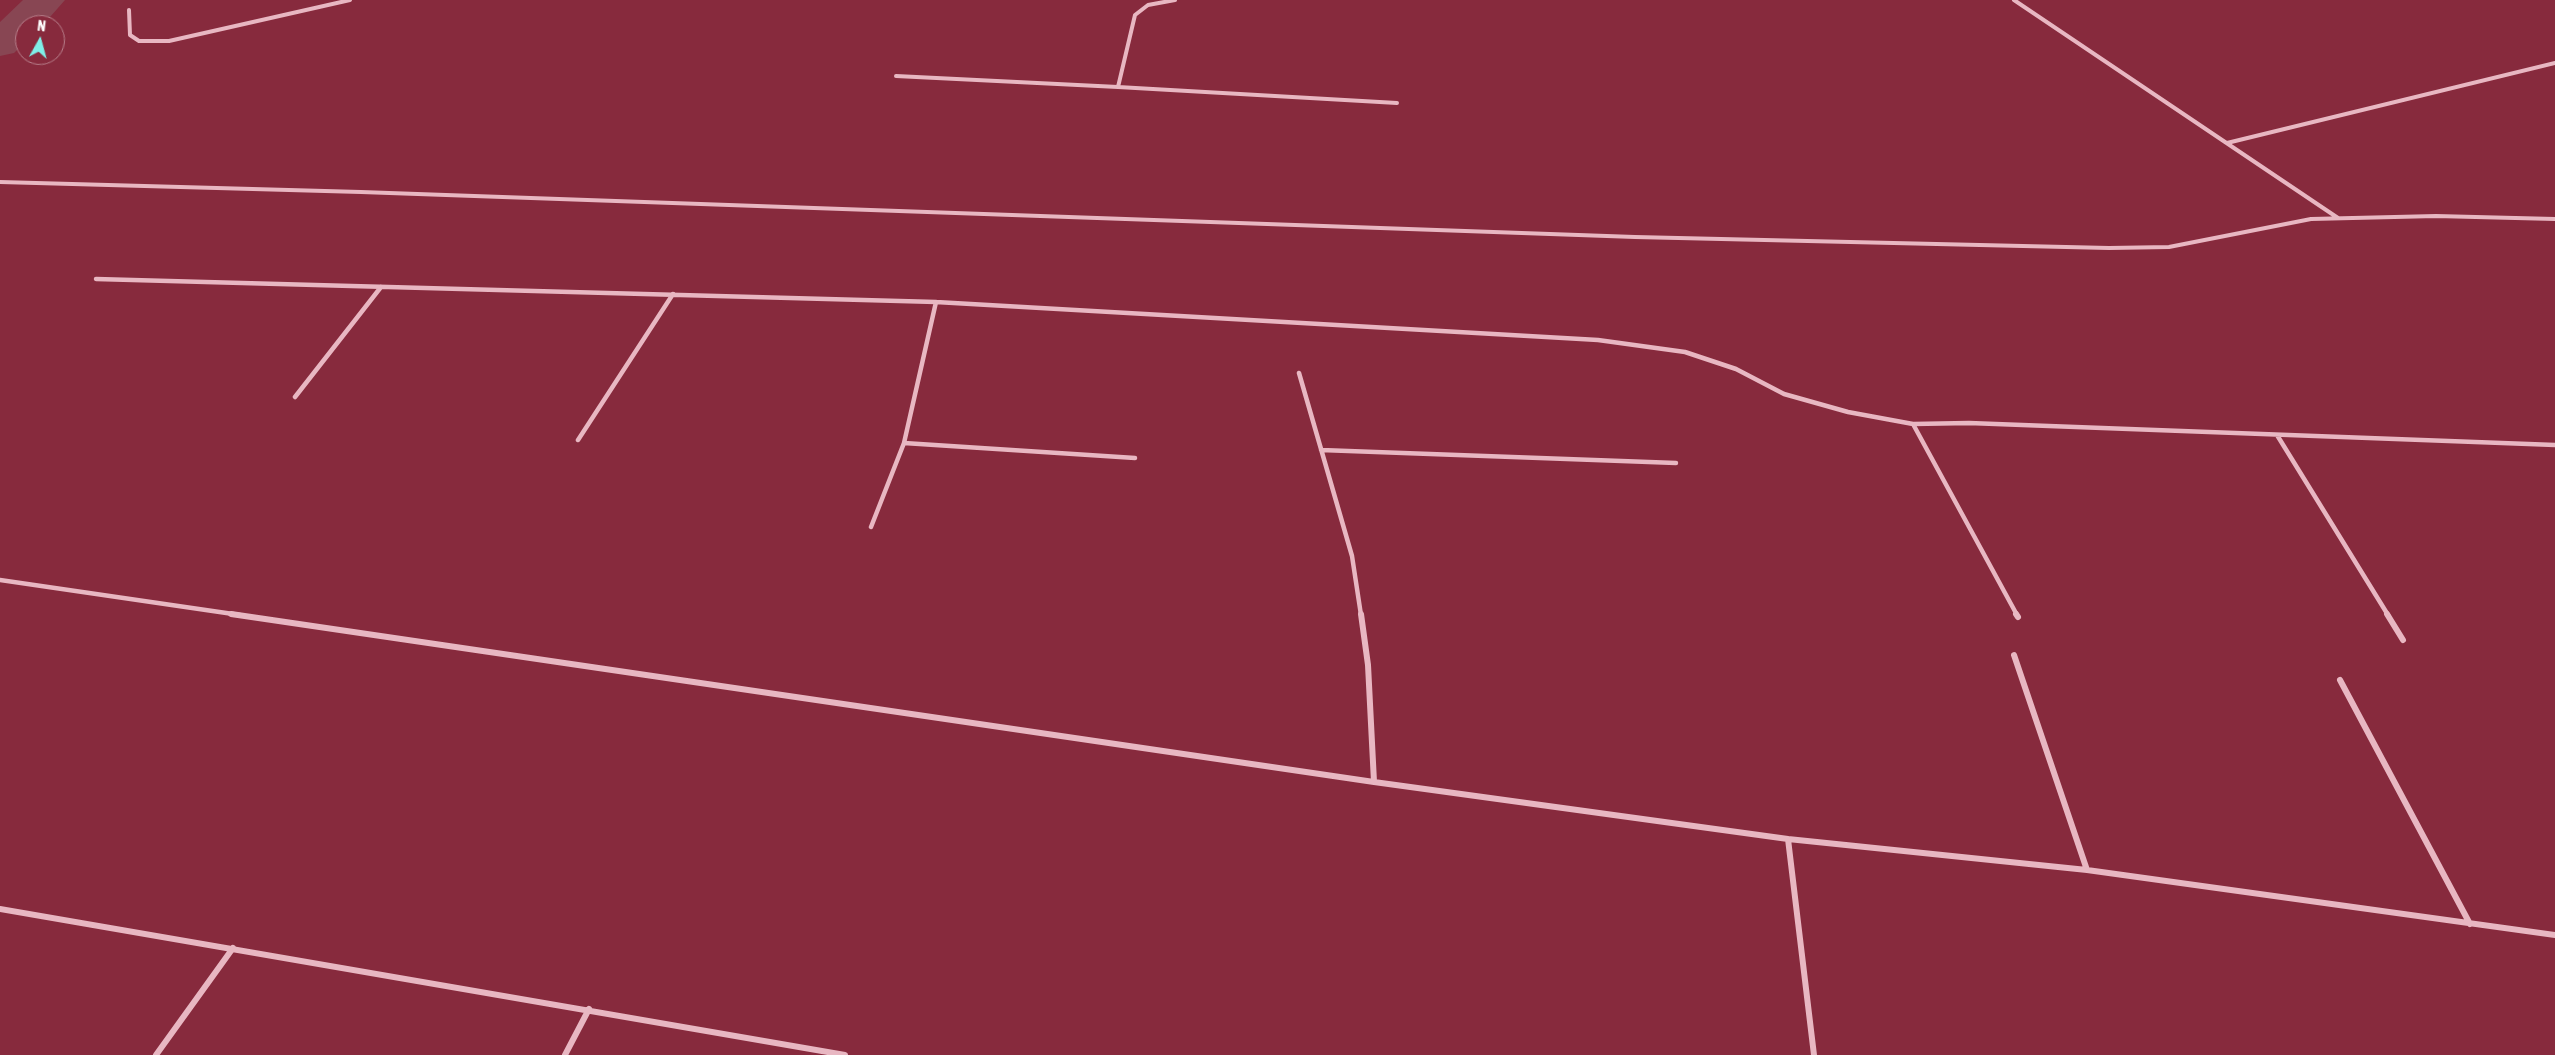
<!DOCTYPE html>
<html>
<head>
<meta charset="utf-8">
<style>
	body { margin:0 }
	#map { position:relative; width:2555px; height:1055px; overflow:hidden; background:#872a3d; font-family:"Asap Condensed",sans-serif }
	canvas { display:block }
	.north { position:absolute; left:15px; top:15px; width:50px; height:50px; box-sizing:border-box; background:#872a3d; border:1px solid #b77f8b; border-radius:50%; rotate:7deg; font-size:14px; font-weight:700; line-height:20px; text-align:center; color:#fff }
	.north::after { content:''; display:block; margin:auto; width:18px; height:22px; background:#7feee8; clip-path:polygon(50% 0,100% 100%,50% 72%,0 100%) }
</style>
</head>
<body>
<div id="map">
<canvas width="2555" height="1055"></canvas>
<div class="north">N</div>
</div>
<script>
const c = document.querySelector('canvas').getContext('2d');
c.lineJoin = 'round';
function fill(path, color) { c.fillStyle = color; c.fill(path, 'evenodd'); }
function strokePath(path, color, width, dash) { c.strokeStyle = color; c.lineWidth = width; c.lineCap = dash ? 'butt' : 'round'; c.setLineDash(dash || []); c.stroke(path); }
const canal = new Path2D(`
	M23,0H65L43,25H25V42L14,53L0,56V22Z`);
const streetFar2 = new Path2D(`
	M2014,0L2338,218
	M129,10L130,35L139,41H169L350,0
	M896,76L1118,87L1135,15L1148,5L1175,0
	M1118,87L1397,103
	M2227,143L2555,63
	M0,182L361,192L1635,237L2109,248L2169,247L2311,219L2436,216L2555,219`);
const streetFar1 = new Path2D(`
	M96,279L936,302L1598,340L1685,352L1736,369L1784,394L1848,412L1913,424L1969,423L2555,445
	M1299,373L1352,556L1361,615
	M295,397L381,287
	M1913,424L2017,615
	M2277,435L2388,615
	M578,440L673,294
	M904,443L1135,458
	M1321,450L1676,463
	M871,527L904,443L936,302
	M0,580L240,615`);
const street = new Path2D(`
	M231,614L1374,782L1788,839
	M1361,614L1368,665L1374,782
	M2016,614L2018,617
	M2387,614L2403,640
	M2014,655L2087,870
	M2340,680L2470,924
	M0,909L845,1055
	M156,1055L233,948
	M565,1055L589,1009
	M1814,1055L1788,839L2087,870L2555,935`);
fill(canal, '#884653');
strokePath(streetFar2, '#e8b7c2', 4);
strokePath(streetFar1, '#e8b7c2', 4.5);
strokePath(street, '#e8b7c2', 6);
</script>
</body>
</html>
